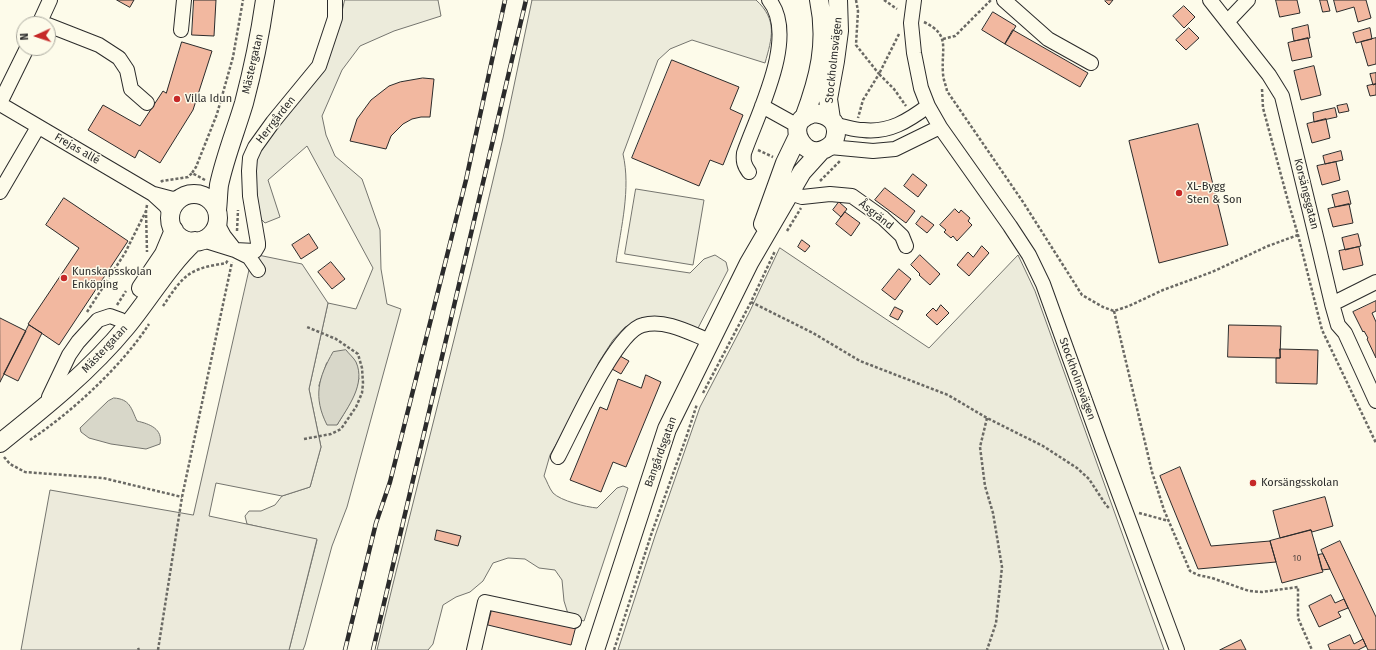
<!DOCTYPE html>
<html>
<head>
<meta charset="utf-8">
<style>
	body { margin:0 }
	#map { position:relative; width:1376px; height:650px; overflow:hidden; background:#fdfbea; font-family:"Fira Sans",sans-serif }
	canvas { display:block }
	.north { position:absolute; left:16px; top:16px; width:40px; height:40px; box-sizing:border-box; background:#fdfbea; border:1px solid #a9a89e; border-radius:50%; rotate:267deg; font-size:11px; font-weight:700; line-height:16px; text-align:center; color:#2b2b2b }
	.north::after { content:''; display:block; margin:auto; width:14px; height:18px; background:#c62828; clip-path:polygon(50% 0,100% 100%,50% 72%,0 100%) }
</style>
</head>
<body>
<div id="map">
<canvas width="1376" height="650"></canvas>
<div class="north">N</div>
</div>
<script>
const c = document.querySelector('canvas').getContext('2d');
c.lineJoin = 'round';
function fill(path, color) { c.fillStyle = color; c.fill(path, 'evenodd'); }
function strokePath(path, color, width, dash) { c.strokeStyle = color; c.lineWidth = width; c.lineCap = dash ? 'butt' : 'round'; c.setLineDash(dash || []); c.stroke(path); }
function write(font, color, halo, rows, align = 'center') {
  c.font = font + ' "Fira Sans",sans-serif'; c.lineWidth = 3; c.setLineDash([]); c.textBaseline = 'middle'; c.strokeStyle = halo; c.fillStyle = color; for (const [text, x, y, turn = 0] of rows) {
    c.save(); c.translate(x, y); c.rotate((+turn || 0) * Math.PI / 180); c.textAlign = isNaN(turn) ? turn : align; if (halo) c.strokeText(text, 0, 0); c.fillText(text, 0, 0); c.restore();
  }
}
const green = new Path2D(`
	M345,0H438L441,16L394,31L360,46L342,70L322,116L326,135L335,156L362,179L380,230L381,269L387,304L401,309L347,507L332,546L305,645L303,650H289L317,540L247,524L245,516L249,511H261L275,505L282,496L310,487L321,447L309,389L328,303L356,309L373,268L307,146L268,180L280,217L265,223L258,216L253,171L260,149L323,68L340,20ZM327,363L359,378C355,395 347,409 337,425L319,386Z
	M532,0H756C778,20 772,38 765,63L692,40L670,49L658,60L623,154C631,189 621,227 616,262L690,273L704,259L715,255L726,262L728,270L696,332L641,321L625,327L613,340L599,362L580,403L550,455L544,476C547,481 549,488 553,493C561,501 586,507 597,508L617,488L623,486L628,488L584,621L569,617L564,601L562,580L555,570L539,568L525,559L508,558L493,563L483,581L470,592L456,597L443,605L433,644L428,650H377C418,479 463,309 503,138C513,92 522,46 532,0Z
	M636,189L704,200L693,265L625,254Z
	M780,248L929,348L1018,255L1035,291L1164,650H618L655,536L700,407L749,313Z`);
const parking = new Path2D(`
	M253,254L302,264L328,303L309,389L321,447L310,487L282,496L216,483L209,516L317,539L289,650H21L50,490L193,515Z`);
const water = new Path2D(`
	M346,350C349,354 354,358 356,362C366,384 348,407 337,425H327C313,397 318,378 333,352Z
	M114,398C130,399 131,408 137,421C150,424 163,429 160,444L146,449L111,444L89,438L81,432L80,428L108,401Z`);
const building = new Path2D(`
	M117,0H134L130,7Z
	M194,0H216L214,36L192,35Z
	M1106,0H1113L1109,5L1105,1Z
	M1276,0H1297L1300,13L1280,17Z
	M1320,0H1327L1330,11L1323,12Z
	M1334,0H1366L1371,18L1358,22L1354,7L1337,12Z
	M1184,6L1195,17L1184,28L1173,16Z
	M993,12L1016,26L1005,44L982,30Z
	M1308,25L1310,38L1294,41L1292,29Z
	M1189,28L1199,38L1186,50L1176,40Z
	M1370,28L1372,39L1356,43L1353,33Z
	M1013,30L1088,73L1080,87L1005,44Z
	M1308,38L1312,57L1292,61L1288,43Z
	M1376,38V64L1368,66L1361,42Z
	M182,42L212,51L193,110L160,163L139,150L135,158L88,130L103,105L140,126L163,91L166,93Z
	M672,60L739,87L730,109L743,115L723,165L710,160L699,186L632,158Z
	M1314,66L1321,95L1301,100L1294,71Z
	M1376,73V84L1373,85L1370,74Z
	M423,78L434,79L430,117H421L412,119L403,124L391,136L386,149L350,141L357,119L371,100L389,86L400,82Z
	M1376,84V95L1370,96L1367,86Z
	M1347,104L1349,111L1339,113L1337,106Z
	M1335,108L1337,117L1314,122L1313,113Z
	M1326,119L1330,138L1312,143L1307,124Z
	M1198,124L1228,245L1159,263L1129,141Z
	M1341,151L1343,160L1325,164L1323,156Z
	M1336,162L1340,180L1322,185L1317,166Z
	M913,174L927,185L918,197L904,186Z
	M885,188L915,211L906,223L875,200Z
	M1348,191L1351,204L1335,207L1332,195Z
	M64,198L128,241L59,345L28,324L79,248L46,225Z
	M839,202L847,209L841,217L833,210Z
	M1349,204L1353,223L1333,227L1328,209Z
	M955,209L959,213L961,210L970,218L968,221L972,225L957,241L953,236L951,238L944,232L946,230L940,225Z
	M845,212L860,223L851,236L836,224Z
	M922,216L934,225L927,233L916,224Z
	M309,234L318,248L301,259L292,245Z
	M1358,234L1361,246L1345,250L1342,238Z
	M802,240L810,246L805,252L798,247Z
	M982,246L989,253L969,276L957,265L968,252L973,257Z
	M1359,247L1363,265L1343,270L1339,251Z
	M920,255L940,274L930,285L919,275L920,274L911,265Z
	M331,262L345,279L332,289L318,272Z
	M899,269L911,279L895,300L882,290Z
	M1376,301V311L1372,313L1376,322V358L1367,339L1368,338L1364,331L1363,332L1353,312Z
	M941,305L949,313L937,325L926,315L933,308L936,311Z
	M895,307L903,311L898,320L890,316Z
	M0,318L26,331L0,382Z
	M29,325L42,333L18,381L4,374Z
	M1229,325L1281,326L1280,358L1228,357Z
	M1280,349L1318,350L1317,384L1276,383V358H1280Z
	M620,356L629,361L621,374L612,369Z
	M646,375L661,382L626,467L613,462L601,492L570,480L600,407L607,410L618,379L641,388Z
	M1180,467L1211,546L1270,541L1276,562L1198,569L1160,476Z
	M1325,497L1333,526L1312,532L1311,530L1280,538L1273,511Z
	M437,530L461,536L458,546L435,540Z
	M1311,530L1323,572L1282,583L1270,541Z
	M1340,541L1376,617V650H1368L1321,550Z
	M1323,554L1330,569L1322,570L1318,555Z
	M1331,595L1335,603L1344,599L1348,608L1338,612L1341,617L1319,627L1309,606Z
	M493,606L576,626L571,645L488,625Z
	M1350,635L1354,644L1363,639L1366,646L1358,650H1330L1328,645Z
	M1241,640L1246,650H1220Z`);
const path = new Path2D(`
	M856,0L858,11L856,45L879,74L863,100L858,118
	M884,0L897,9
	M924,22C951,35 941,48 943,73C943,79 946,85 947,91L1023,202L1082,295L1103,307L1114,311L1129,306L1163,290L1212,272L1268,246L1298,235
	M899,34L879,74L894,89L906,106
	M943,39L955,36L991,0
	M1262,89L1263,108L1288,201L1298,235L1322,330L1376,443
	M758,150L773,157
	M205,180L192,173L196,167L217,114L233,57L243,0
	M820,181L840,161
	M161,182L162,181L188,177L192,173
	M147,205L146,211L147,252
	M237,231L238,210
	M787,231L801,208
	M751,302L813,333L860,361L948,395L987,418L1043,446L1077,468L1089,479L1106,505L1110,509
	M117,305L126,291
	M163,306C172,293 181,277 195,271C205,266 216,265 226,263L228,260
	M1114,311L1152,472L1164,510L1190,571L1198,575L1212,578L1249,591L1262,592L1298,587V618L1312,650
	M87,312L125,253L146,211
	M703,393L751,302L775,251
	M987,418L980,447L985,486L993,513L1002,567L996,623L987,650
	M304,439L331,434L341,429L356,407L362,393L363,383L362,368L358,354L336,339L307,327
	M30,440C71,413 123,365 149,324
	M4,457L10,464L25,472L103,478L182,497
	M1139,513L1169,521
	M138,648L139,650
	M158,650L182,497L232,262
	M614,650L651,535L687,435L697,404`);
const minor = new Path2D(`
	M914,0L911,23L914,53L921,88L928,106L940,127L1010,226L1029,255L1043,284L1101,445L1177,650
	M1004,0L1048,39L1091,63
	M1210,0L1269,75L1282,96L1319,249L1332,304L1338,325L1345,333L1376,401
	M1228,21L1248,0
	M39,24L50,0
	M48,25L99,45L119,58L127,70L131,89L147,103
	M181,30L184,0
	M0,103L27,48
	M0,104L153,194L165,205L171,213
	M762,106L798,126
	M835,125C845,126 853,130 863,130C889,133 908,121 928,106
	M830,147L873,151L895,149L940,127
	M749,172C744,165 743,161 744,153C757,115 799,36 769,0
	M0,192L38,127
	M790,193L802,197L830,194L852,196L883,218L902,236L906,246
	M154,194L173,199L185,196
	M217,223L224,236L235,250
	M203,240L235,250L249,257L258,270
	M235,250L255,251L258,246V243L250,196L249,171L250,158L255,147L273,122L319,66L335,18V0
	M1332,304L1376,282
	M49,397L69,355L78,342L98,320L110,316L121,320
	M558,457C572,431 616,331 643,325C666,319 690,333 710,341
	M474,650L485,602L574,621`);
const major = new Path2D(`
	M813,113C827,114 840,121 835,138C834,143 829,147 825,149C806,159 787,131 804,117C807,116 810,115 813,113Z
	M804,118C819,78 828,43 819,0
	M831,119L828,99L835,61L839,31L838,0
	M170 218a24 24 0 1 1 48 0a24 24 0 1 1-48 0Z
	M217,210C218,202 218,193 219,185C225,157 236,130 244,103C253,69 260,35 265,0
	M763,224L785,163L798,136
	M141,288L164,254L174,230
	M0,443C45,407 90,371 127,326C150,298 168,266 195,241
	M595,650L667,429L749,263L802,172L821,151`);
const rail = new Path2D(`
	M345,650L376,523L390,482L466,180L505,0
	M373,650L526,0`);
const markers = [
	[177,99,4,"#c62828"],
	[1179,193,4,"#c62828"],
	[64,278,4,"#c62828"],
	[1253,483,4,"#c62828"]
];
const numberNames = [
	["10",1297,558]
];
const streetNames = [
	["Stockholmsvägen",834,60,-84],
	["Mästergatan",253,64,-77],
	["Herrgården",276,120,-52],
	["Frejas allé",77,149,30],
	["Korsängsgatan",1306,194,76],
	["Åsgränd",876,215,38],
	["Mästergatan",105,349,-47],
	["Stockholmsvägen",1077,379,70],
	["Bangårdsgatan",661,452,-70]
];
const poiNames = [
	["Villa Idun",185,99],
	["XL-Bygg",1187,187],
	["Sten & Son",1187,200],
	["Kunskapsskolan",72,272],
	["Enköping",72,285],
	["Korsängsskolan",1261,483]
];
fill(green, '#ecebdb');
strokePath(green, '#74746e', 1);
fill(parking, '#eceadb');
strokePath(parking, '#74746e', 1);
fill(water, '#d8d7c9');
strokePath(water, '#74746e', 1);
fill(building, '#f2b8a0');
strokePath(building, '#2b2b2b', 1);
strokePath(minor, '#2b2b2b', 16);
strokePath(major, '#2b2b2b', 20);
strokePath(path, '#6a6964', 2.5, [3, 2]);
strokePath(minor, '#fdfbea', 14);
strokePath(major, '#fdfbea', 18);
strokePath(rail, '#2b2b2b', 4.5);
strokePath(rail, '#fdfbea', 3, [9]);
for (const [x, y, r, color] of markers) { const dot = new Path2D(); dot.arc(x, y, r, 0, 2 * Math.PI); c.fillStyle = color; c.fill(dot); strokePath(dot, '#fdfbea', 1.5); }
write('9px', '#5d4e48', null, numberNames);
write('11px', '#2b2b2b', '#fdfbea', streetNames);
write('11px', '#2b2b2b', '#fdfbea', poiNames, 'left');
</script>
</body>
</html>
